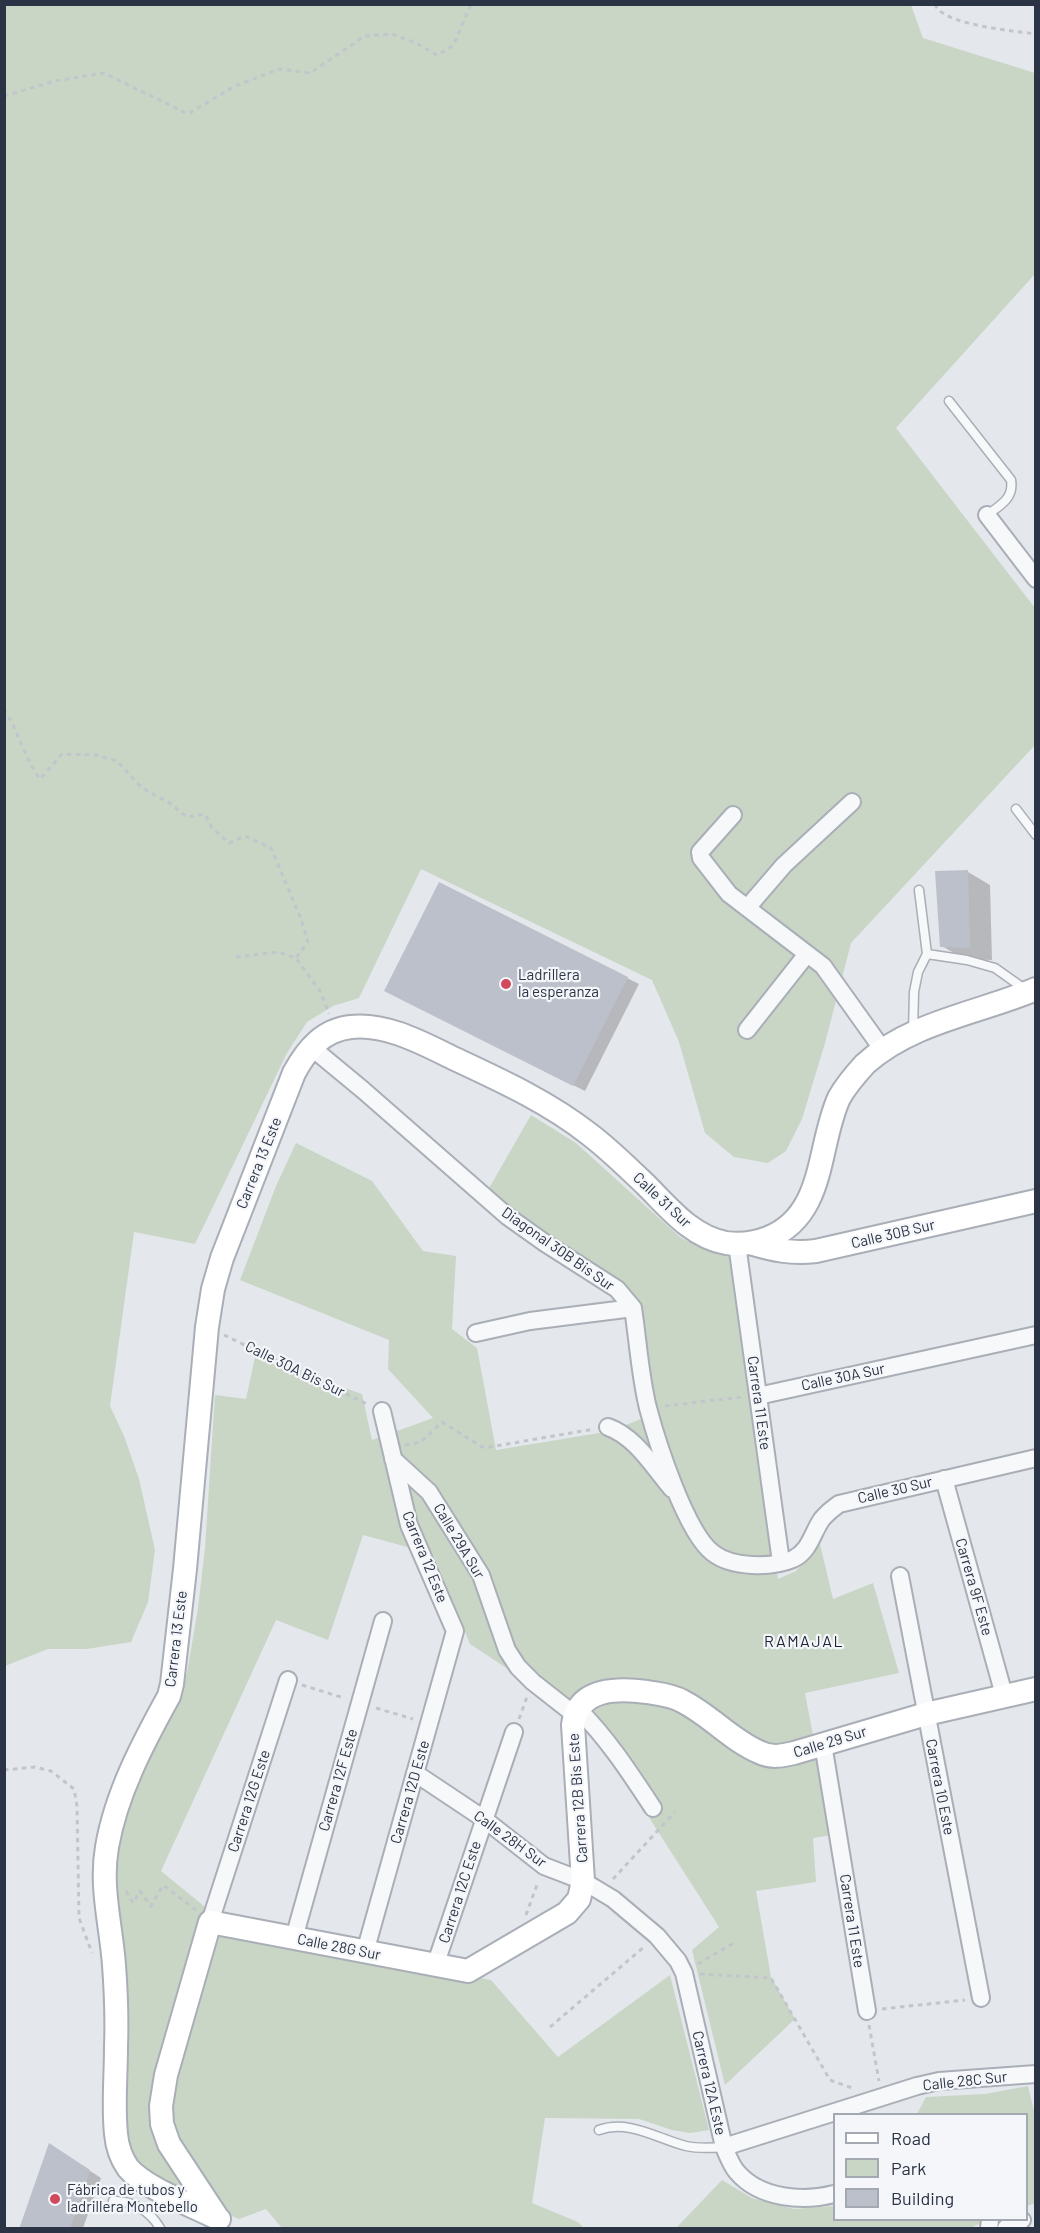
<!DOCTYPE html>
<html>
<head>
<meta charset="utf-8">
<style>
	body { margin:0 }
	#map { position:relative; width:1040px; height:2233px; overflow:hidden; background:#e4e7ec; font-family:Barlow,sans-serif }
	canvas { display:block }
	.frame { position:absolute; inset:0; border:6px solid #2b3445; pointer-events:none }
	.legend { position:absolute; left:833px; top:2113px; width:195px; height:108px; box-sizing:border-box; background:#f4f6f9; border:2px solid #a4a8b1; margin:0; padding:8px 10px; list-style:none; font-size:18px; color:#2b3445 }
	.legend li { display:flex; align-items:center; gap:12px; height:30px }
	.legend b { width:30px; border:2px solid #a4a8b1 }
</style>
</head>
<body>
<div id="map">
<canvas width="1040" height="2233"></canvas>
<div class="frame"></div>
<ul class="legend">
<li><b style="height:8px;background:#fff"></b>Road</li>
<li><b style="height:16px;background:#c9d6c5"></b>Park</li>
<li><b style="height:16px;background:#bbc0ca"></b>Building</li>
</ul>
</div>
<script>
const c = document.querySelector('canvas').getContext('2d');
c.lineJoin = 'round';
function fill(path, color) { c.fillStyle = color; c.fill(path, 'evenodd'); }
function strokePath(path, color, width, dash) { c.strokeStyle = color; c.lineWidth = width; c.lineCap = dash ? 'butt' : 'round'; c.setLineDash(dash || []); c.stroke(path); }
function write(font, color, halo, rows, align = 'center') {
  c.font = font + ' Barlow,sans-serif'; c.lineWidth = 4.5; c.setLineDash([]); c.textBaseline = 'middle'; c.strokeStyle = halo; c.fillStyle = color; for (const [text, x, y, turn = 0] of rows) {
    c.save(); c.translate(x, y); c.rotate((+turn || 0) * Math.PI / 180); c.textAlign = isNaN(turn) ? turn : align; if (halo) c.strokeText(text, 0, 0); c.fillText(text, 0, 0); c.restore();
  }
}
const green = new Path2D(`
	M5,5H911L923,38L1035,73V274L896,428L1035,608V745L851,943L825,1043L802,1119L786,1151L768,1163L734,1157L705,1133L679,1042L652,980L421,869L359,998L333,1006L307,1022L287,1053L195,1244L134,1232L110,1406L124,1436L139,1479L155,1550L148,1602L131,1642L87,1649H48L5,1666Z
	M531,1115L576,1143L681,1238L703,1249L729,1256L778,1579L796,1571L820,1544L833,1599L873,1583L899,1673L805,1693L832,1835L813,1838L816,1882L756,1891L771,1977L795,2019L725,2085L692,1950L719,1927L588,1722L470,1644L433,1554L363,1535L328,1640L276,1620L161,1871L237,1933L491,1980L558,2057L670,1975L709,2130L690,2133L672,2130L639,2119L545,2118L532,2203L578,2222L584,2228H282L266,2209L239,2219L163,2185L136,2165L125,2142L119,1931L112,1845L139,1767L166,1727L187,1673L198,1608L205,1548L215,1395L246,1399L255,1357L362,1394L372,1440L433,1418L388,1369L389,1340L240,1280L276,1186L296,1143L372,1181L423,1251L456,1256L452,1329L477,1348L496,1450L611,1431L656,1413L639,1313L488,1190Z
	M1028,2086L1035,2115L1036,2203L1027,2206L1026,2114H917L926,2097L985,2094Z
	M722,2180L752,2198L794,2209L834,2206V2220H991L974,2226L973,2228H676Z`);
const shadow = new Path2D(`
	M968,872L990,885L992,960L964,959L942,946Z
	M627,978L639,984L585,1091L397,997Z
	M61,2152L101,2178L83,2228H21Z`);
const building = new Path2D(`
	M968,870L970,948L940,947L935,871Z
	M439,882L628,977L573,1086L384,991Z
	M49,2143L90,2170L70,2229H19Z`);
const path = new Path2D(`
	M935,4C941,25 1015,31 1036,34
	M4,96L55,81L104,73L188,114L235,86L279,69L310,73L365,36L392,34L416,43L437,55L453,46L471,4
	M4,709C19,732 24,758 40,779L62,754L96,755L117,761L138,784L150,793L167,801L187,817L205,814L212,828L229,843L245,836L271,848L301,919L308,942L296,958
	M236,957L278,952L296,958L320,991L329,1014
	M224,1335L367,1404
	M665,1406L742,1397
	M405,1445L421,1442L442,1422L484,1448L594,1429
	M302,1685L344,1698
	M376,1708L413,1719
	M519,1719L527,1697
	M4,1770L35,1767L51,1771L74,1789L77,1806L79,1918L92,1953
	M613,1879L675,1812
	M126,1891L133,1903L140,1891L151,1906L163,1885L196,1910
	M526,1915L538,1882
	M698,1964L735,1942
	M700,1974L771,1978L830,2080L855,2089
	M882,2009L965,2000
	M869,2025L879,2081
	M550,2027L644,1947`);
const lane = new Path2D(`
	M949,401L1011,480C1014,498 1001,505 987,515
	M1016,809L1036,835
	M927,954L967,960L995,968L1026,990
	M913,1031L914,992L918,972L927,954L919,890
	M599,2130C629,2119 658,2139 686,2146C699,2149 712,2148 724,2147
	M113,2201C132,2200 150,2211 160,2228`);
const street = new Path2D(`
	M987,515L1036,579
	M733,815L700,852L701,858L729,894L823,966L883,1050
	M747,908L784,865L852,802
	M747,1030L807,954
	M311,1047L363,1090L507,1216L545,1243L617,1289L633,1308C638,1341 640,1376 648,1408C657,1442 686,1533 713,1553C732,1568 772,1568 793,1559C810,1551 812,1533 822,1519C827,1513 832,1509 839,1504L1036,1458
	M737,1244L781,1562
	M476,1333L530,1321L633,1308
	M758,1396L1036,1335
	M608,1427C636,1437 653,1467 672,1489
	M393,1459L429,1492L481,1575L507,1650L518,1667L533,1682L575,1715
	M944,1479L1004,1695
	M900,1576L981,1998
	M578,1709C608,1739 630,1773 653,1808
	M823,1744L867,2011
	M415,1773L484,1819L544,1866L583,1881L613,1899L657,1936L678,1961L684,1973L724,2147C728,2156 731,2165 737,2172C760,2199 803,2202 834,2194
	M210,1922L288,1680
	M294,1938L383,1621
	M365,1952L455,1631L409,1525L382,1411
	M435,1966L514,1732
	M724,2147L917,2086L939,2081L1036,2074
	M989,2228L990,2220
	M1006,2228L1022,2220`);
const secondary = new Path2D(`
	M750,1243C773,1250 792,1254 816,1251L1036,1201
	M217,2217L169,2144L162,2124L161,2106L166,2075L210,1922L468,1971L567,1913L579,1899L583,1881L573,1725C578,1688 617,1688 647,1692C658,1694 672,1695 682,1701C710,1715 731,1740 759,1752C771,1758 782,1756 794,1753L926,1714L1036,1689
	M219,2219C194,2206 146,2189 128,2168C121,2158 117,2145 116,2134C113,2105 116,2076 116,2047C117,2020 116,1992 114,1965C111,1925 100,1887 107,1847C116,1794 143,1743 169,1696L172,1684L185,1569L207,1327L213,1289L222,1258L294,1073C307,1049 323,1030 351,1027C387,1023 424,1044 455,1059C502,1081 548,1102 589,1134C609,1149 627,1167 646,1185C669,1208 692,1237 726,1243C740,1245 755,1243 768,1238C826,1215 817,1146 839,1098C846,1085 855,1075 865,1064C911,1022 979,1013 1036,989`);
const markers = [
	[506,984,6,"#d1495b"],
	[55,2199,6,"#d1495b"]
];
const poiNames = [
	["Ladrillera",518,975],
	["la esperanza",518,992],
	["Fábrica de tubos y",67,2190],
	["ladrillera Montebello",67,2207]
];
const streetNames = [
	["Carrera 13 Este",259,1163,-68],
	["Calle 31 Sur",662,1200,43],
	["Calle 30B Sur",893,1234,-13],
	["Diagonal 30B Bis Sur",558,1249,35],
	["Calle 30A Bis Sur",295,1369,26],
	["Calle 30A Sur",843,1377,-12],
	["Carrera 11 Este",759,1403,82],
	["Calle 30 Sur",895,1490,-13],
	["Calle 29A Sur",459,1541,59],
	["Carrera 12 Este",425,1557,68],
	["Carrera 9F Este",974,1587,74],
	["Carrera 13 Este",176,1639,-83],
	["Calle 29 Sur",830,1742,-17],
	["Carrera 12F Este",338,1780,-74],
	["Carrera 10 Este",940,1787,79],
	["Carrera 12D Este",410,1792,-74],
	["Carrera 12B Bis Este",578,1798,-94],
	["Carrera 12G Este",249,1801,-72],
	["Calle 28H Sur",510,1839,36],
	["Carrera 12C Este",460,1892,-72],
	["Carrera 11 Este",852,1921,81],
	["Calle 28G Sur",339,1947,11],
	["Calle 28C Sur",965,2081,-6],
	["Carrera 12A Este",709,2083,77]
];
const neighbourhoodNames = [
	["RAMAJAL",804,1642]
];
fill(green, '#c9d6c5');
fill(shadow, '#0003');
fill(building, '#bbc0ca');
strokePath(lane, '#a9aeb7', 11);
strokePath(street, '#a9aeb7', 20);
strokePath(secondary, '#a9aeb7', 26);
strokePath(path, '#c2c5cb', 3, [4.5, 4.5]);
strokePath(lane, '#f7f8fa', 8);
strokePath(street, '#f7f8fa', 16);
strokePath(secondary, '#fff', 22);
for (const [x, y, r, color] of markers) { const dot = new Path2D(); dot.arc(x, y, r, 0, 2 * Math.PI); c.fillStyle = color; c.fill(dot); strokePath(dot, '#f4f6f9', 2); }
write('15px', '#2b3445', '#f4f6f9', poiNames, 'left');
write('15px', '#2b3445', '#f4f6f9', streetNames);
c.letterSpacing = '1.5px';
write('16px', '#1d2536', '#f4f6f9', neighbourhoodNames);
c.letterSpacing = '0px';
</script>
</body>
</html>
